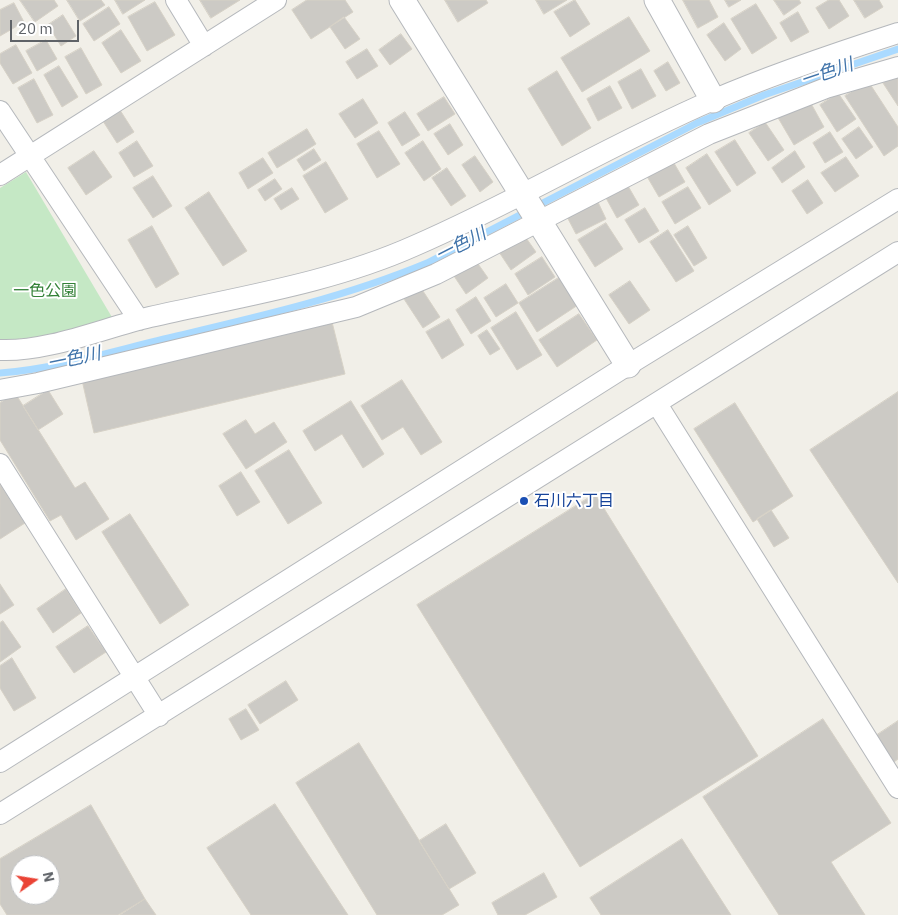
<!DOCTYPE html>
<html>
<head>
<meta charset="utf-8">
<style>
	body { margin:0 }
	#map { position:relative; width:898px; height:915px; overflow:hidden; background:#f1efe8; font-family:"IBM Plex Sans",sans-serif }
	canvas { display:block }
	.north { position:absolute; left:10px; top:855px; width:50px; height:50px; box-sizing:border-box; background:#fff; border:1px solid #bfc1c3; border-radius:50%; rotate:77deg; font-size:14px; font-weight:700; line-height:20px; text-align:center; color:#5f6368 }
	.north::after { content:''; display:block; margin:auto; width:18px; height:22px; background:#ea4335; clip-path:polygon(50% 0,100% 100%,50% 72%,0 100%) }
	.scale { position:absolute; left:10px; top:20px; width:69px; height:22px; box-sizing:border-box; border:2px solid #5f6368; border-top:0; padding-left:6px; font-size:15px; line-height:18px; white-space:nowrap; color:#5f6368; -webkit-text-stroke:4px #fff; paint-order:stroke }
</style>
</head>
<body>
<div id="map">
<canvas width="898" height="915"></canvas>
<div class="north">N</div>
<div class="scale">20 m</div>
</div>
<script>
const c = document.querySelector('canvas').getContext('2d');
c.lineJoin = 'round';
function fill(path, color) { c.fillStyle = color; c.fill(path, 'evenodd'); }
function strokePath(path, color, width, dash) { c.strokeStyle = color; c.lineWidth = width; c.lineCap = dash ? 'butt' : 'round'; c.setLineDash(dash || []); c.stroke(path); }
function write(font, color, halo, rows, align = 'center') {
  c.font = font + ' "IBM Plex Sans","Noto Sans JP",sans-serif'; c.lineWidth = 4; c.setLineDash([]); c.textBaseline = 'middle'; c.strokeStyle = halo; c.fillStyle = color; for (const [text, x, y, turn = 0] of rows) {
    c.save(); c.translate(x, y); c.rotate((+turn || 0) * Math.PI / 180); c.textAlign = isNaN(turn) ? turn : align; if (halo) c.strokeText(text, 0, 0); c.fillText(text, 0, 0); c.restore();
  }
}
const green = new Path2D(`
	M26,172L116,324L82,332L0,341V188Z`);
const stream = new Path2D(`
	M0,373C55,369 110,352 164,339C253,318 343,298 427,263L697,123L764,95L898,49`);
const building = new Path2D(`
	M20,0H54L58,6L35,22Z
	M67,0H101L105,5L80,21Z
	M115,0H145L123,14Z
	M200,0H240L211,18Z
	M307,0H345L353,12L311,39L292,10Z
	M445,0H486L488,3L458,22Z
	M536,0H567L544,14Z
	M575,0L590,24L570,37L554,12Z
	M683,0H709L718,17L698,28Z
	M725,0H741L729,7Z
	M774,0H799L801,3L784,15Z
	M829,0H839L849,16L829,29L816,8Z
	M854,0H879L883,7L865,18Z
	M155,2L175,35L147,51L128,17Z
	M14,3L24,22L0,36V10Z
	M756,4L777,38L752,54L731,19Z
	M109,7L120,24L94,41L83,24Z
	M798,12L809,32L791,42L780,23Z
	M63,15L76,36L61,46L48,25Z
	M344,17L360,39L345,49L330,27Z
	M629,17L650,51L582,92L561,58Z
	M724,23L741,49L725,61L707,35Z
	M121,30L141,61L121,73L102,43Z
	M401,34L412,49L390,65L379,50Z
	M46,40L57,59L37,71L26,51Z
	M16,45L32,73L13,84L0,63V54Z
	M81,48L102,85L86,94L65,57Z
	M367,49L378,66L357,79L346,62Z
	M668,62L680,83L666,91L654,71Z
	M59,66L78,97L62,107L44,75Z
	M641,69L656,96L632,109L618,82Z
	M557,71L591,128L562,146L528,89Z
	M898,73V106L883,83Z
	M34,79L53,115L37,123L18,88Z
	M868,81L898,127V146L884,156L845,96Z
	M610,86L622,108L598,121L587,99Z
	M838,93L856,119L837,132L820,105Z
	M444,97L455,114L428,131L417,114Z
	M808,98L824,127L794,145L777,116Z
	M363,99L378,123L355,138L339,114Z
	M118,107L134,132L117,143L101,118Z
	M405,112L420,135L402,146L388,123Z
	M765,122L784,150L768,161L749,133Z
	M450,124L463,145L448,155L434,134Z
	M859,127L873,147L856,159L842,139Z
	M307,129L316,144L277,168L268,153Z
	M379,131L400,164L377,178L357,144Z
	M830,132L843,152L825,163L813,143Z
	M735,140L756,173L737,186L715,152Z
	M137,141L153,166L134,177L119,153Z
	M423,141L441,169L424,181L405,153Z
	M314,149L321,160L304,171L297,160Z
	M94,151L112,177L86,195L68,168Z
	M795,151L805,167L782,183L772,168Z
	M707,154L731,191L709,205L686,168Z
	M475,156L493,182L480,192L462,165Z
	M846,157L859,176L835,192L821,173Z
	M263,158L273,173L248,189L239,173Z
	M671,158L685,182L659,197L645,173Z
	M326,162L348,199L325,213L303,176Z
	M447,168L466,196L451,206L432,178Z
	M153,176L172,206L153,218L133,188Z
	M275,179L282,189L265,201L258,190Z
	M808,180L823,203L807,214L792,191Z
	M628,186L639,205L617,218L606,198Z
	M688,187L701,208L675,224L662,202Z
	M292,188L299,199L281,210L274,199Z
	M209,192L247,251L223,266L185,208Z
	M596,198L606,219L576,234L565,213Z
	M645,208L659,231L639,243L625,220Z
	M606,223L623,249L595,267L578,240Z
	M152,226L179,274L156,288L128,240Z
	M688,226L707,258L694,266L674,235Z
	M668,230L694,271L676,282L650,242Z
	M524,235L536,252L511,270L499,252Z
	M542,257L555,277L528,295L515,274Z
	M476,261L488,278L466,294L454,276Z
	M560,277L578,305L537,332L519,303Z
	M630,281L650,310L629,324L609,295Z
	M506,284L518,303L496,317L484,298Z
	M421,288L440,317L423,328L404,299Z
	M476,297L491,321L471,334L456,310Z
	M516,312L542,355L517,370L491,328Z
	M579,314L597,340L557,367L539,340Z
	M449,319L464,345L442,359L426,332Z
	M332,322L345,374L94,433L82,380Z
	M487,330L500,349L490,355L478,336Z
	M402,380L442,442L421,455L403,427L382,440L361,406Z
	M48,390L63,414L38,430L23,406Z
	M898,392V583L810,450Z
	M15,393L75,488L85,482L109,519L76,540L61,515L50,521L0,440V403Z
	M351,401L384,454L363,468L342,434L315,451L303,431Z
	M735,403L793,496L753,522L694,429Z
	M246,420L255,434L274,422L287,442L246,469L223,434Z
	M289,450L322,503L288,524L255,471Z
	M241,472L260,502L237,516L219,486Z
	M0,484L25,523L0,539Z
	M595,494L758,756L580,867L417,605Z
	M771,510L789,538L774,547L757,519Z
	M130,514L189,605L160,624L102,532Z
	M0,584L14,605L0,614Z
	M66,589L81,613L53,633L37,609Z
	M3,621L21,647L0,662V623Z
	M88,626L106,652L74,673L56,647Z
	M12,658L36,698L14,711L0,688V666Z
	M286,681L298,700L260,724L248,705Z
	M246,709L259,730L241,740L229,719Z
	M823,719L891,823L831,862L865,915H779L703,797Z
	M898,721V759L894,762L877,735Z
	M359,743L459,905L442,915H377L296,783Z
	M275,804L348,915H251L207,848Z
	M91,805L145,899L118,915H7L0,904V859ZM20,865H50V895H20Z
	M446,824L476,873L449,889L419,841Z
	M682,839L731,915H601L590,898Z
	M544,873L557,897L525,915H498L492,903Z
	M145,899L156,915H120Z`);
const minor = new Path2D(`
	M176,0L204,46
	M0,111L139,320
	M0,175L276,0
	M0,350C49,352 103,328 150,317C238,297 331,283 414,246C516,202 611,144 713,100C773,74 836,53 898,33
	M0,390L38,383L356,307L436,274L709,134L826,88L898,67
	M657,404L898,788
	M0,464L159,716
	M0,762L628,365L898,199
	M0,814L898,252`);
const tertiary = new Path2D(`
	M402,0L628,365
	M657,0L713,100`);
const markers = [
	[524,501,5,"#1a4fb4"]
];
const parkNames = [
	["一色公園",45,291]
];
const transitNames = [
	["石川六丁目",534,501]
];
const waterNames = [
	["一色川",827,73,-19],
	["一色川",461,245,-27],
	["一色川",74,359,-12]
];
fill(green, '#c5e8c5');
strokePath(stream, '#aadaff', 7);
fill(building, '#cccac5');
strokePath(building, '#d6d1c6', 1);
strokePath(minor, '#b5b8bc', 22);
strokePath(tertiary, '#b5b8bc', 27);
strokePath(minor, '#fff', 20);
strokePath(tertiary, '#fff', 25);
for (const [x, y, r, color] of markers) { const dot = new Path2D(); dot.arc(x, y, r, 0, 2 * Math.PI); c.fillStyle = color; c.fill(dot); strokePath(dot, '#fff', 2); }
write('16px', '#348238', '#fff', parkNames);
write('16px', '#164399', '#fff', transitNames, 'left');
write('italic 18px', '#4174aa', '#fff', waterNames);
</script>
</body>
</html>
